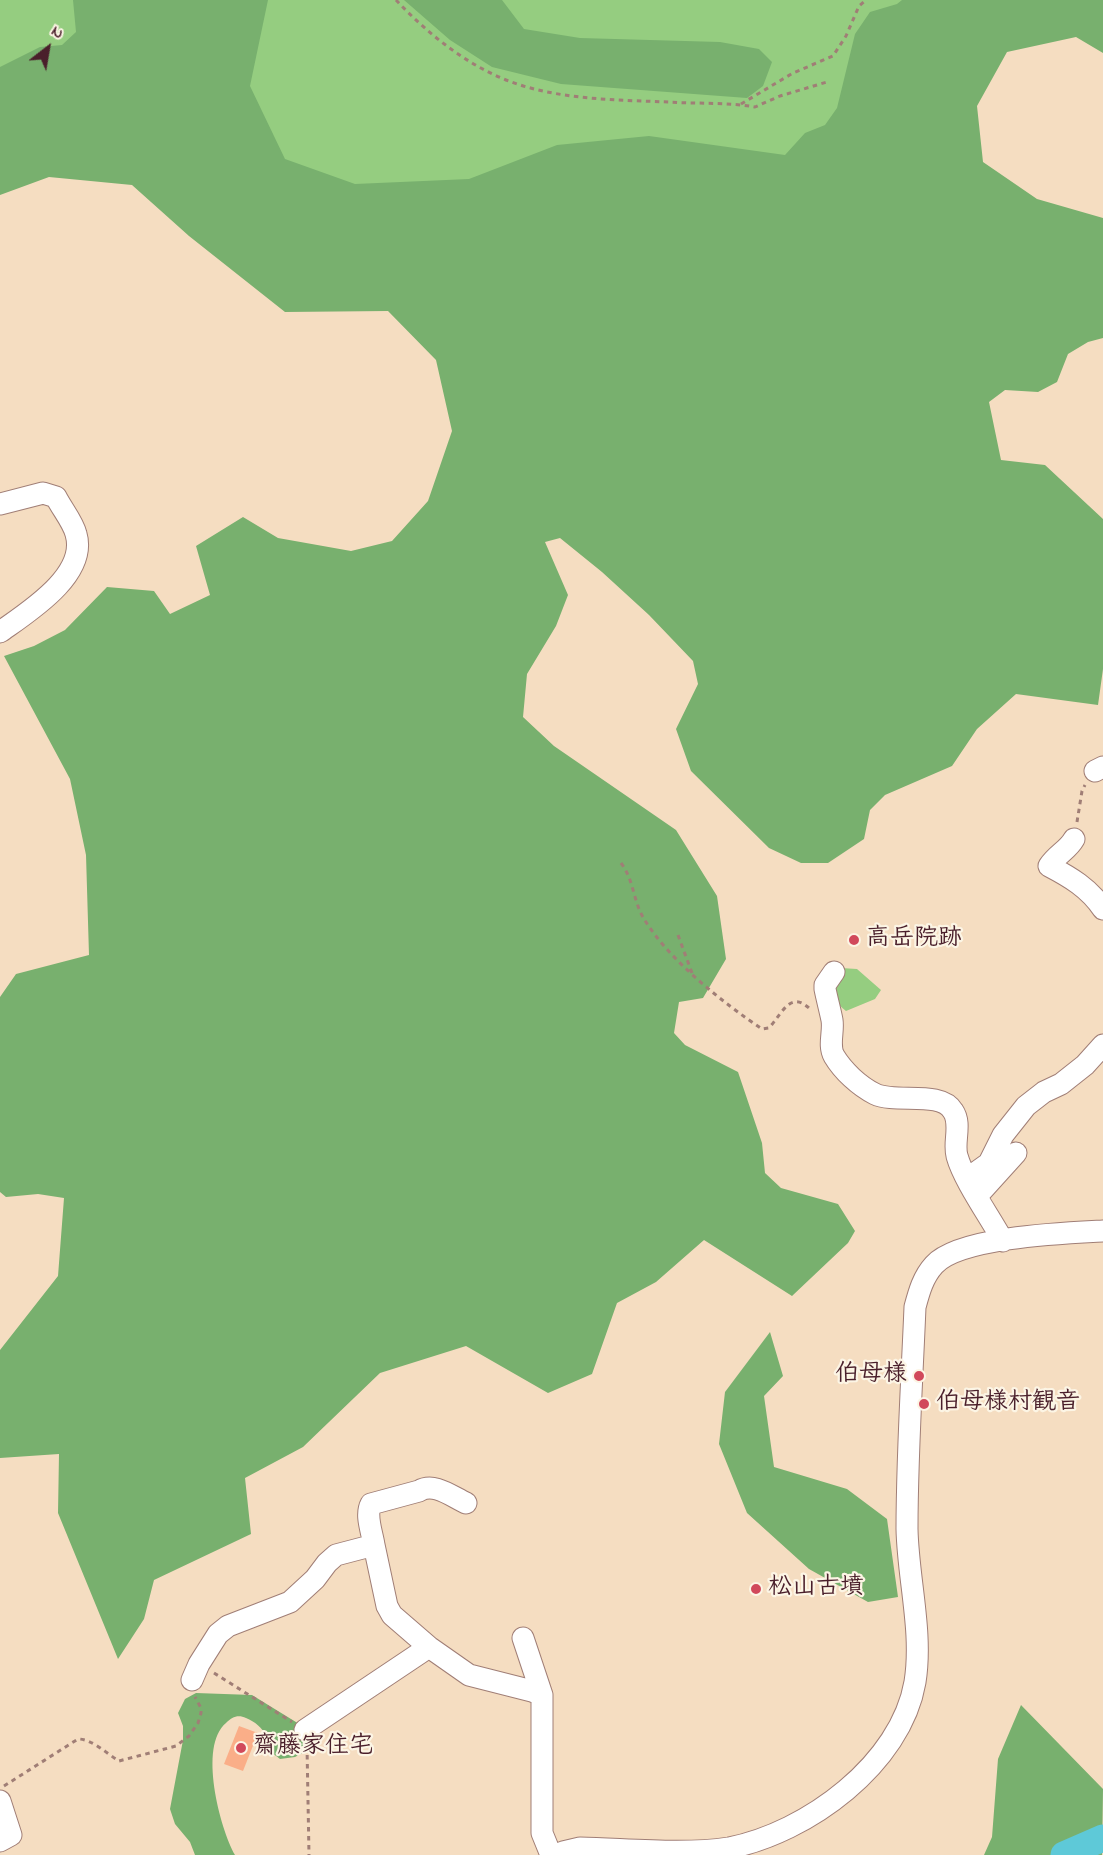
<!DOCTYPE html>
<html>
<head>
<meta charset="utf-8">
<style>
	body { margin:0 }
	#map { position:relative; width:1103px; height:1855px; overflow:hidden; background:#f5ddc1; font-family:"Indie Flower",sans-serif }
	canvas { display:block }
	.north { position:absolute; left:18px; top:18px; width:60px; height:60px; -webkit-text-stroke:4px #fcf5e5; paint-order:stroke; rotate:31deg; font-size:16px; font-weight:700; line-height:24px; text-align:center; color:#4a1f2b }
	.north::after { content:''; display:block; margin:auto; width:21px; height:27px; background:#4a1f2b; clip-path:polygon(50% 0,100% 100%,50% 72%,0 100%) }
</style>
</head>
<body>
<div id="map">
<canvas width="1103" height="1855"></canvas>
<div class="north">N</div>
</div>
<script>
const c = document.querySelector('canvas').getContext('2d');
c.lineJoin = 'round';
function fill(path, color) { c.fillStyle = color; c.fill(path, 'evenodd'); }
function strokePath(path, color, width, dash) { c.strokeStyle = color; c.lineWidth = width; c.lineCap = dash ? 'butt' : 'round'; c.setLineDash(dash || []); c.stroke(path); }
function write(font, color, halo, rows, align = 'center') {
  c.font = font + ' "Indie Flower","Klee One",sans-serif'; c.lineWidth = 4.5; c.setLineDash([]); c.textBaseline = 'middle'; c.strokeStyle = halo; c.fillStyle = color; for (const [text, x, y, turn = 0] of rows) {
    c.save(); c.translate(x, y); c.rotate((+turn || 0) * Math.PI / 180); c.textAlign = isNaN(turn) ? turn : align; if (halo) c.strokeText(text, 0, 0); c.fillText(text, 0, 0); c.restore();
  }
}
const green = new Path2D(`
	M0,0H99L101,23L0,83Z
	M249,0H930L823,161L361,215L282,167L238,90Z
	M841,968L857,969L881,990L875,999L846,1011C827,996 835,988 841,968Z`);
const forest = new Path2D(`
	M73,0H268L250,86L285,159L355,184L469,179L557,145L649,136L785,155L805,133L825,125L837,108L855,34L870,12L897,4L902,0H1103V53L1076,37L1007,52L977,106L983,162L1037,199L1103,218V338L1088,342L1068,354L1057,382L1038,392L1005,390L989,402L1001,460L1045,465L1103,519V669L1098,705L1016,694L977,729L952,766L885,795L870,810L864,839L828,863H801L769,848L691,771L676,729L698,684L693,661L649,615L602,572L560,538L545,542L568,595L556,626L527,674L523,717L554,746L676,830L717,896L726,959L703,998L679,1002L674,1033L685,1045L738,1072L762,1143L765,1173L781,1188L838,1204L855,1231L848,1243L792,1296L704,1240L656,1282L617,1303L592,1374L548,1393L466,1346L380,1373L303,1447L245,1478L251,1534L154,1580L144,1619L118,1659L58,1513L59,1454L0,1458V1350L58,1276L64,1198L38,1194L6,1197L0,1192V997L16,974L89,955L86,855L70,779L4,656L34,646L65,630L107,587L154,591L170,614L210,595L196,546L243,517L278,538L351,551L392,541L428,501L452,431L436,360L388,311L285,312L189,236L132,185L49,177L0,195V67L40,47L62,45L76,32Z
	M404,0H502L524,29L580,38L720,42L759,49L772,62L763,86L747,98L561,84L492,67L450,40Z
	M770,1332L783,1376L764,1396L774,1467L847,1489L887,1519L898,1597L868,1602L809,1569L747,1513L719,1444L725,1392Z
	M196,1693L252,1695L304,1727L310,1738L306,1751L295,1757L280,1759C277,1756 271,1753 269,1750C267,1746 268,1740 266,1736C262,1727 255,1722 246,1718C238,1714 232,1717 226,1723C198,1746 220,1828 235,1855H195L190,1842L175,1824L170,1809L183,1740V1726L178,1713L185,1699Z
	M1021,1705L1103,1789L1102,1855H984L992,1837L998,1759Z`);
const river = new Path2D(`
	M1064,1855L1103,1838`);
const building = new Path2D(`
	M239,1726L258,1733L243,1771L224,1764Z`);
const path = new Path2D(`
	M396,0C427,33 464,63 506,80C557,100 616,100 669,102C697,104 728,102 755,107L780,96L827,82
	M741,104L793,73L833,56L846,36L859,6L866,0
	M1077,822L1082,791L1085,785
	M621,863C634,880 633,901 644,919C669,960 722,1002 762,1029L769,1028C784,1011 791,989 812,1011
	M678,935L692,973
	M214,1673L292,1722
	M307,1746L309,1855
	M4,1786L78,1739C92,1739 106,1753 119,1761L176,1746L189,1736L198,1723L201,1713V1708L195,1697`);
const minor = new Path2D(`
	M0,504L43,493L56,497C62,509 73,522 76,534C88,575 28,612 0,632
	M1095,771L1103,767
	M1074,839C1068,850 1057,854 1049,866C1070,877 1089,888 1103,909
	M834,972L825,985V989C827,999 830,1010 832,1020C834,1032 828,1045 834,1056C843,1071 859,1086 875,1094C896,1104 941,1090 953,1111C962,1124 953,1142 957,1156C964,1181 990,1217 1003,1241
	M968,1178L989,1163L1003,1135L1026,1106L1044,1092L1061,1084L1085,1065L1103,1045
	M978,1195L1016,1153
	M374,1545C372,1532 365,1515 371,1504L419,1491C434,1482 451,1496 466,1503
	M523,1638L542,1695V1833L551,1855
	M192,1680L199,1664L218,1634L228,1626L290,1602L315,1579L327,1563L336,1555L374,1545L387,1606L392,1615L429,1647L469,1675L532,1691L542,1695
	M305,1730L429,1647
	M0,1801L11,1835L0,1841
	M560,1855L563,1852L580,1848C627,1849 684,1855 729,1848C807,1833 901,1764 915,1682C923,1632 908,1579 907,1529C907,1455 912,1380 915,1307C919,1292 923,1277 934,1265C959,1237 1065,1233 1103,1231`);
const markers = [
	[854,940,6,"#d1495b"],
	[919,1376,6,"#d1495b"],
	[924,1404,6,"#d1495b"],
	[756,1589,6,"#d1495b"],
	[241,1748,6,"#d1495b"]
];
const poiNames = [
	["高岳院跡",866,940],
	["伯母様",907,1376,"right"],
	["伯母様村観音",936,1404],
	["松山古墳",768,1589],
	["齋藤家住宅",253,1748]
];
fill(green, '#95cd80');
fill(forest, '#78b06e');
strokePath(river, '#5ec9d8', 27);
fill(building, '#faae88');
strokePath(minor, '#a07e76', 23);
strokePath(path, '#a07e76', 3, [4.5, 4.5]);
strokePath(minor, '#fff', 21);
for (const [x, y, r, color] of markers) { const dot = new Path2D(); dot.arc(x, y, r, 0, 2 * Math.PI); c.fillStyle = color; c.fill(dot); strokePath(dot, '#fcf5e5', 2); }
write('bold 24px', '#4a1f2b', '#fcf5e5', poiNames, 'left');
</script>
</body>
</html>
